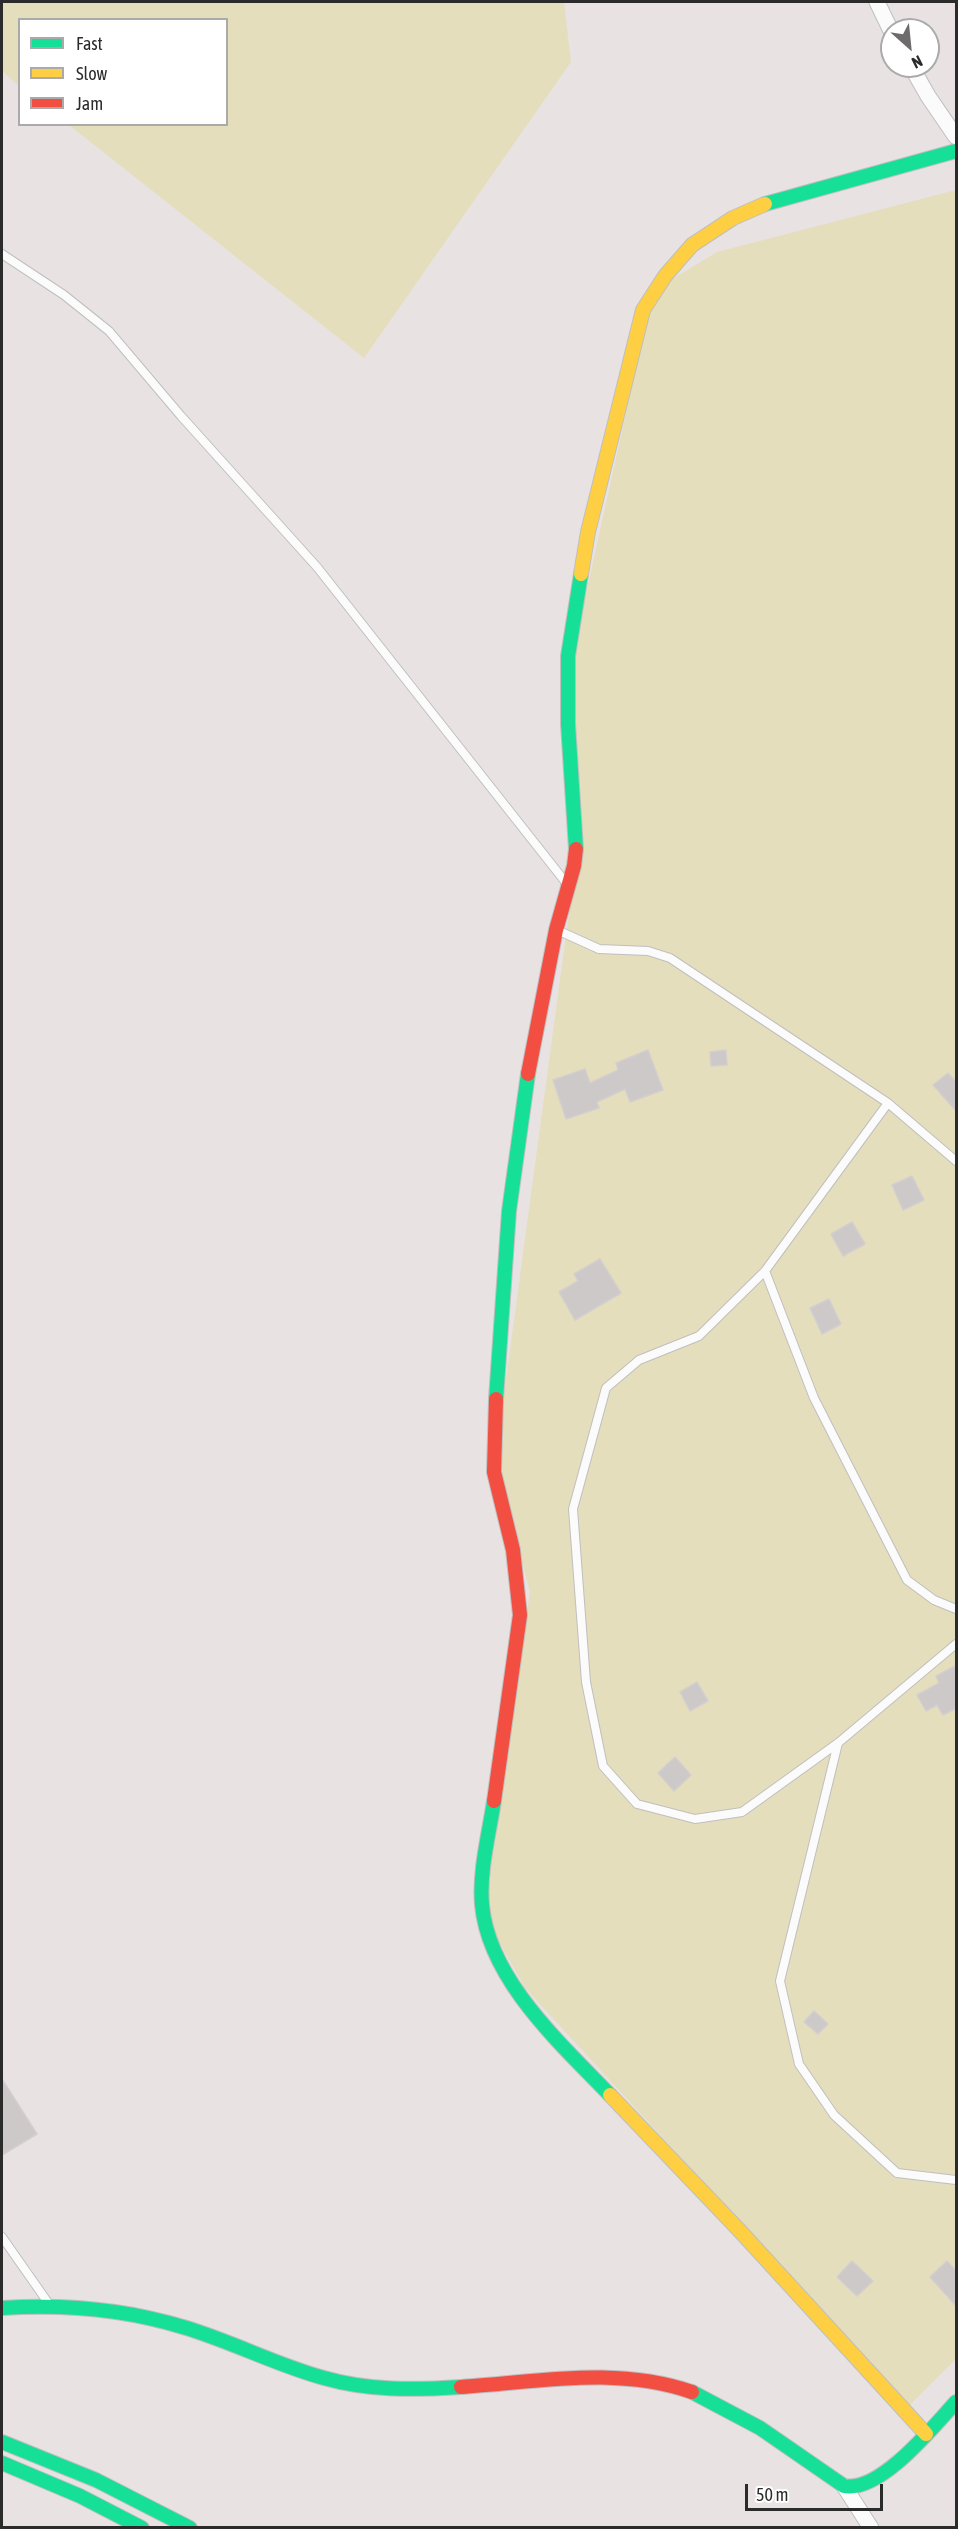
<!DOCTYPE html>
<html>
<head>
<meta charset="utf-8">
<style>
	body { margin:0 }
	#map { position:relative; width:958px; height:2529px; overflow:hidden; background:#e8e2e3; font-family:"Asap Condensed",sans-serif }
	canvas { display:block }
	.frame { position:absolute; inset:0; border:3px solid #2b2b2b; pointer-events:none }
	.legend { position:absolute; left:18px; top:18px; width:210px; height:108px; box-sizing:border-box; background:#fff; border:2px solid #aaa; margin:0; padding:8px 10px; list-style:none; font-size:18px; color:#2b2b2b }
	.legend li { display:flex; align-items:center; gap:12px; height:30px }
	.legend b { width:30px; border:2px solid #aaa }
	.north { position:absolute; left:880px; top:18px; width:60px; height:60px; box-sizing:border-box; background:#fff; border:2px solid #aaa; border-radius:50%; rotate:153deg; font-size:16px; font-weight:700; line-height:24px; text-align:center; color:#2b2b2b }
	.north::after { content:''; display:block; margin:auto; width:21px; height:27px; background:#6d6b6b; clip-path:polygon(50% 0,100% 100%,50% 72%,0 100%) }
	.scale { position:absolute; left:745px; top:2484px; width:138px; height:27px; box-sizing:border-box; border:3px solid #2b2b2b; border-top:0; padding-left:8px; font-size:18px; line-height:21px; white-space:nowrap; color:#2b2b2b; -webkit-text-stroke:4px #fff; paint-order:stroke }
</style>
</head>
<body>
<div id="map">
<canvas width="958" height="2529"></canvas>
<div class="frame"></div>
<ul class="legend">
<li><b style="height:8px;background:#16e098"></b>Fast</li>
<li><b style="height:8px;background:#ffcf43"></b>Slow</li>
<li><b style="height:8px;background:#f24e42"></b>Jam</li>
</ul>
<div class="north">N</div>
<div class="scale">50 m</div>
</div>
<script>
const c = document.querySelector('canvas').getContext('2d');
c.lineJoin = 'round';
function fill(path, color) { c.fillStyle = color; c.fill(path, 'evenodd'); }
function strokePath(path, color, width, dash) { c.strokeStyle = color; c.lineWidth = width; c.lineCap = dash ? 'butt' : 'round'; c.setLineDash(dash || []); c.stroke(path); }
const green = new Path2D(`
	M2,2H564L571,62L364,358L69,125L226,124V20H20L19,86L2,71Z
	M956,190V2359L909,2406L525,1988L483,1913L530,1592L495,1461L572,891L564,693L653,291L717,252Z`);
const building = new Path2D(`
	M648,1050L663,1090L630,1102L625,1089L597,1102L599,1108L566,1119L553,1080L585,1069L590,1083L618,1070L616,1063Z
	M726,1050L727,1065L711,1066L710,1052Z
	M948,1073L957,1083V1112L933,1085Z
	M912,1176L924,1200L903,1210L892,1185Z
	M852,1222L865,1244L843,1256L831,1234Z
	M600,1259L621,1293L575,1320L559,1292L578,1281L574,1274Z
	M829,1299L841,1324L822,1334L810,1308Z
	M957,1665V1708L943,1715L937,1705L926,1711L917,1695L939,1683L936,1676Z
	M697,1682L708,1701L690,1711L680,1692Z
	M675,1757L691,1775L674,1791L658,1773Z
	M814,2011L828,2024L818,2034L804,2022Z
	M2,2079L37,2134L2,2155Z
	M852,2261L873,2281L857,2296L837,2277Z
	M947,2261L957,2272V2307L930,2277Z`);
const lane = new Path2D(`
	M2,254L64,295L109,331L181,416L317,567L567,884
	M557,930L599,949L648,951L670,958L888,1103L956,1161
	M888,1103L765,1271L699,1336L639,1360L606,1388L573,1509L586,1682L603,1766L637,1804L695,1819L742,1812L838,1743L956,1644
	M765,1271L814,1398L907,1580L934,1600L956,1609
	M838,1743L780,1981L799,2064L834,2115L897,2173L956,2180
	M2,2237L49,2304`);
const street = new Path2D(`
	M877,2L892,33
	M911,66L928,96L956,137
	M844,2486L871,2528`);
const fast = new Path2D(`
	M765,204L956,151
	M576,849L568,724V656L581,574
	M496,1399L509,1211L528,1074
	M494,1801C489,1834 479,1871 482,1905C489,1980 561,2044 610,2095
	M2,2308C63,2304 124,2309 183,2327C231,2341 276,2365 324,2378C369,2391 415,2390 461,2387
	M692,2392L760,2428L844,2486C880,2493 933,2427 956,2402
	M2,2442L96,2480L190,2528
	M2,2463L80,2496L142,2528`);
const slow = new Path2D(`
	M581,574L588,532L643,310L665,276L692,245L733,218L765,204
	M610,2095L739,2230L926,2434`);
const jam = new Path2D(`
	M528,1074L556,930L574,866L576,849
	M494,1801L520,1615L513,1550L494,1472L496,1399
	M461,2387C540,2382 615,2366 692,2392`);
fill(green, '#e4debc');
fill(building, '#cdc9c9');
strokePath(building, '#d4cecf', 1.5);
strokePath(lane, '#bfbfbf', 10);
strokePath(street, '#bfbfbf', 17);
strokePath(fast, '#bfbfbf', 16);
strokePath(slow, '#bfbfbf', 16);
strokePath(jam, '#bfbfbf', 16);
strokePath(lane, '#fcfbfb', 8);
strokePath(street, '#fcfbfb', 15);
strokePath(fast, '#16e098', 14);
strokePath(slow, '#ffcf43', 14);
strokePath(jam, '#f24e42', 14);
</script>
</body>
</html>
